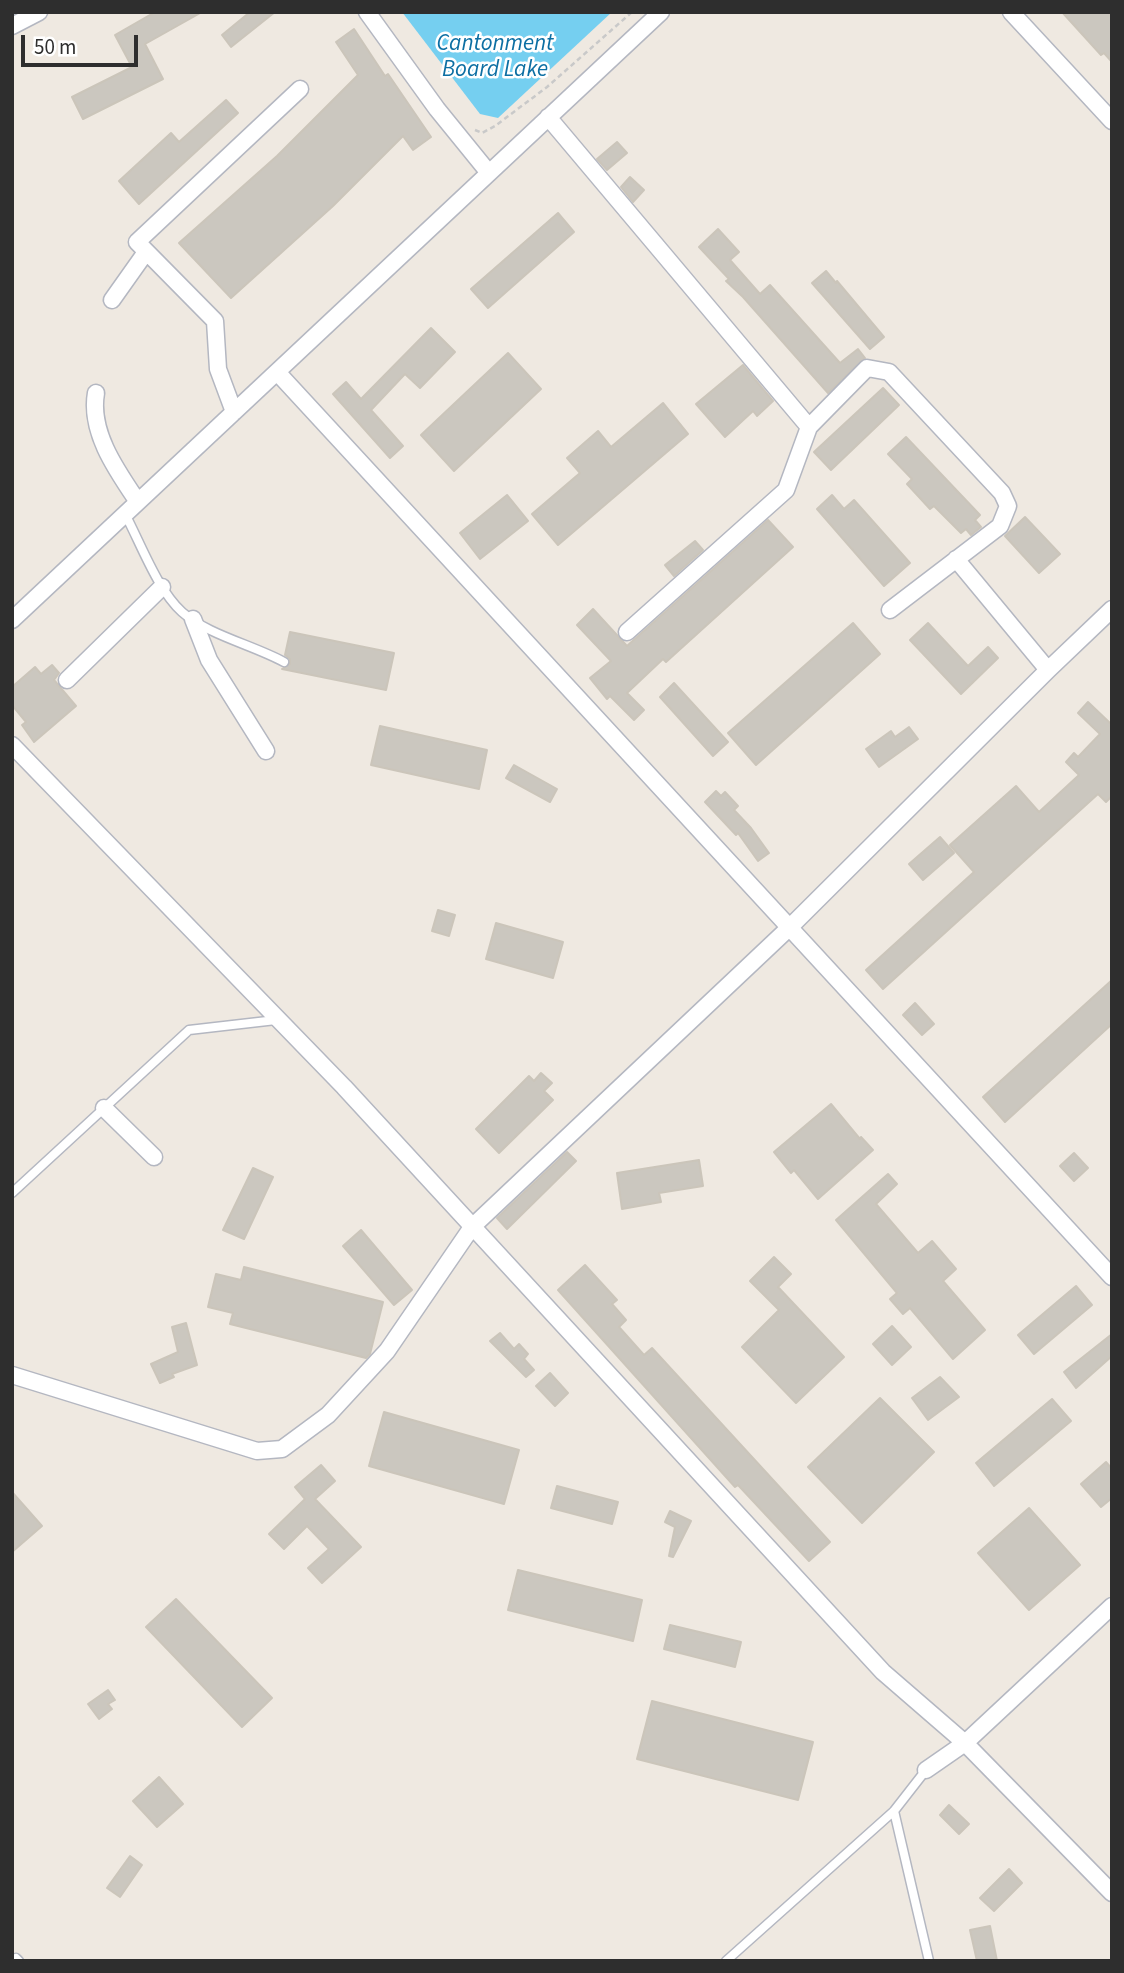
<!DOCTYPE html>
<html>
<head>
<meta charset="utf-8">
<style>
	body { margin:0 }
	#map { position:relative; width:1124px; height:1973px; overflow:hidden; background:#efe9e1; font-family:"Source Sans 3",sans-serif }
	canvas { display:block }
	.frame { position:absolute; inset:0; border:14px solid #2e2e2e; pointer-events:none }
	.scale { position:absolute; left:21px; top:35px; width:117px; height:32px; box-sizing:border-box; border:4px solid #2e2e2e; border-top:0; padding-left:9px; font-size:21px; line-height:24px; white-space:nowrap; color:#2e2e2e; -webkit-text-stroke:5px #fff; paint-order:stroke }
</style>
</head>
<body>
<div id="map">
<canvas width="1124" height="1973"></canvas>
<div class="frame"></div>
<div class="scale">50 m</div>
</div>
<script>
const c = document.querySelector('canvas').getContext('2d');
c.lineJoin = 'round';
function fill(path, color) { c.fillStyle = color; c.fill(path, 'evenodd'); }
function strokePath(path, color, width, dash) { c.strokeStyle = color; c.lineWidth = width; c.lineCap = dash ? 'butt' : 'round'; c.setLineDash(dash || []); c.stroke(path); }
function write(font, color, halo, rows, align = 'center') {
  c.font = font + ' "Source Sans 3",sans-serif'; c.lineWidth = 5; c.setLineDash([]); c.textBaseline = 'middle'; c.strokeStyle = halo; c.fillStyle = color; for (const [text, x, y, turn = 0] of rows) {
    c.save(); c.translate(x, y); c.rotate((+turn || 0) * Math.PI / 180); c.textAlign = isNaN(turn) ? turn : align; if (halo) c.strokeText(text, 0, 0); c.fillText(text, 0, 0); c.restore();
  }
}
const water = new Path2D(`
	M402,12H612L498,118L480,114Z`);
const building = new Path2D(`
	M155,12H202L145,44L163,79L83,119L72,97L132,67L115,35Z
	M250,12H275L231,47L222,35Z
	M1062,12H1108L1112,17V62L1104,53L1101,55Z
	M354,29L385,76L388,74L431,137L413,150L403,136L333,206L231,298L179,243L277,156L358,75L336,42Z
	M226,100L238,113L139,204L119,181L171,133L179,142Z
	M617,142L627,153L607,170L597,159Z
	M630,177L644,190L633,202L621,187Z
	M558,213L574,232L488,308L471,289Z
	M718,229L739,252L730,260L760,294L770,285L840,363L858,349L865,358L828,393L743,297L726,281L729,279L699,247Z
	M826,271L836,283L837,281L884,337L870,349L812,283Z
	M431,328L455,352L420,388L405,374L371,410L403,446L390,458L333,394L346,382L361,399Z
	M508,353L541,389L454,471L421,435Z
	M743,365L773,401L757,416L753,411L725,437L696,404Z
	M883,388L899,405L831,470L814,452Z
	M663,403L688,434L558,545L532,514L580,473L567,458L598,431L611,447Z
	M906,437L980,515L975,520L981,527L971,535L966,529L961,533L934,506L930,509L907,484L912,479L888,454Z
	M507,495L528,521L480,559L460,533Z
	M832,495L844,509L854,500L910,563L884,586L817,509Z
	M1025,517L1060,554L1039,573L1005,536Z
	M768,520L793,547L666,662L663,659L627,693L644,710L634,720L610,696L607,699L590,678L611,661L577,625L593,609L627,646Z
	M695,541L703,550L674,576L665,565Z
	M853,623L880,654L756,765L728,733Z
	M928,623L968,666L988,647L998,658L961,694L910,640Z
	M290,632L394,653L386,690L282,669L290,664V659L285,655Z
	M52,665L59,673L54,680L76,706L34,742L22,725L26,722L12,705V687L35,667L41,674Z
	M674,683L728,742L713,756L660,697Z
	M1088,702L1110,723L1112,721V796L1106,802L1098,794L883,989L866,970L974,872L950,845L1016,786L1039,812L1079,775L1066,762L1074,753L1078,757L1100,734L1078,713Z
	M380,726L487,750L479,789L371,765Z
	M909,727L918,739L879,767L866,749L891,731L895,737Z
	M514,765L557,789L550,802L506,778Z
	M716,791L721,796L725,792L738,806L734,810L751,828L769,853L758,861L738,833L736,835L705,802Z
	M940,837L954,853L923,880L909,864Z
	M438,910L455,915L449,936L432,931Z
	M496,923L563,942L553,978L486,959Z
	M1112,980V1024L1005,1122L983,1097Z
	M915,1003L934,1024L922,1035L903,1015Z
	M541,1073L552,1083L544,1091L553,1100L499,1153L476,1129L529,1076L534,1081Z
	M831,1104L860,1139L861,1137L873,1150L818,1199L794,1170L791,1173L774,1152Z
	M567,1152L576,1161L507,1229L497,1218Z
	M1074,1153L1088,1168L1074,1181L1060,1166Z
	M699,1160L703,1186L659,1193L661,1202L622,1209L617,1173Z
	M253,1168L273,1177L244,1239L223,1230Z
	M888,1174L897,1184L876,1204L918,1253L932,1241L956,1269L943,1281L985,1330L953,1359L910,1308L903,1314L890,1299L897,1293L836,1220Z
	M361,1230L412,1290L394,1305L343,1246Z
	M774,1257L791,1274L778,1287L844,1357L796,1403L742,1347L779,1310L750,1281Z
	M585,1265L617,1300L612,1304L626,1320L619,1327L644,1355L652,1348L830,1542L809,1561L738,1485L735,1487L558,1290Z
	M244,1267L383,1302L370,1354L366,1358L230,1324L233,1313L208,1307L216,1274L241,1280Z
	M1076,1286L1092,1305L1034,1354L1018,1335Z
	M186,1323L197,1365L172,1374L174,1377L160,1383L151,1364L178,1352L172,1327Z
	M892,1326L911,1347L892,1365L873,1344Z
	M500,1333L514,1349L519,1344L528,1354L524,1359L534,1370L526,1377L490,1341Z
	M1112,1334V1356L1076,1388L1064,1372Z
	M550,1373L568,1393L555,1406L536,1386Z
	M940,1377L959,1397L928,1420L912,1398Z
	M880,1398L934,1452L862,1523L808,1467Z
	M1052,1399L1071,1421L994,1486L976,1463Z
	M384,1412L519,1450L504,1504L369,1466Z
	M1106,1462L1112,1469V1498L1101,1507L1081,1484Z
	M321,1465L335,1481L315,1499L361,1547L322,1583L308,1568L329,1549L307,1526L284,1549L269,1534L305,1499L295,1487Z
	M557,1486L618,1502L612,1524L551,1508Z
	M12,1492L42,1526L12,1552Z
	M1029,1508L1080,1565L1029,1610L978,1553Z
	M670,1511L691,1521L673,1557L669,1556L675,1527L665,1522Z
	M518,1570L642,1600L633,1641L508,1610Z
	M176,1599L272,1698L242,1727L146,1627Z
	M670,1625L741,1642L735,1667L664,1649Z
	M108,1690L115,1700L108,1704L112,1709L99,1719L88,1704Z
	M652,1701L813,1742L798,1800L637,1759Z
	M159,1777L183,1804L157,1827L133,1801Z
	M949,1805L969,1824L959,1834L940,1815Z
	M130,1856L142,1865L120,1897L107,1888Z
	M1009,1869L1022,1883L994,1911L980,1898Z
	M990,1926L997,1961H977L970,1930Z`);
const path = new Path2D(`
	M475,130L482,133L495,126L547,87L632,12`);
const service = new Path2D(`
	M125,514C141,544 157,589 182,612C208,635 253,645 284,662
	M12,1193L189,1030L276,1020
	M894,1811L929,1961
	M16,1958L19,1961
	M726,1961L894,1811L926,1770`);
const minor = new Path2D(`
	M367,12L437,109L489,173
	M1011,12L1112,121
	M12,26L39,12
	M548,117L809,427
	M112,300L146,252
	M277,372L1112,1277
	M96,393C89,432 117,471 138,502
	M234,412L218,369L215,321L137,242L300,89
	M956,559L1048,670
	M193,619L209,660L266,751
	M12,620L661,12
	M627,632L786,490L809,427L867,368L889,372L1002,493L1008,506L1000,526L890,610
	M67,680L162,587
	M12,745L344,1087L883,1672L965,1743L1112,1893
	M104,1108L154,1157
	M12,1375L257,1451L282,1449L328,1415L387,1351L472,1227L790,927L1048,670L1112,609
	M926,1770L965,1743L1112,1606`);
const waterNames = [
	["Cantonment",495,45],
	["Board Lake",495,71]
];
fill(water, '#75cff0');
fill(building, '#cbc7bf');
strokePath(building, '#cbc5ba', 2);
strokePath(service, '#b4b7c1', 11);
strokePath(minor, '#b4b7c1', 19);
strokePath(path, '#c9c9c9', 2.5, [5, 3.5]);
strokePath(service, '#fff', 8);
strokePath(minor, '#fff', 16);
write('italic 23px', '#0d6fa3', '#fff', waterNames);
</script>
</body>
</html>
